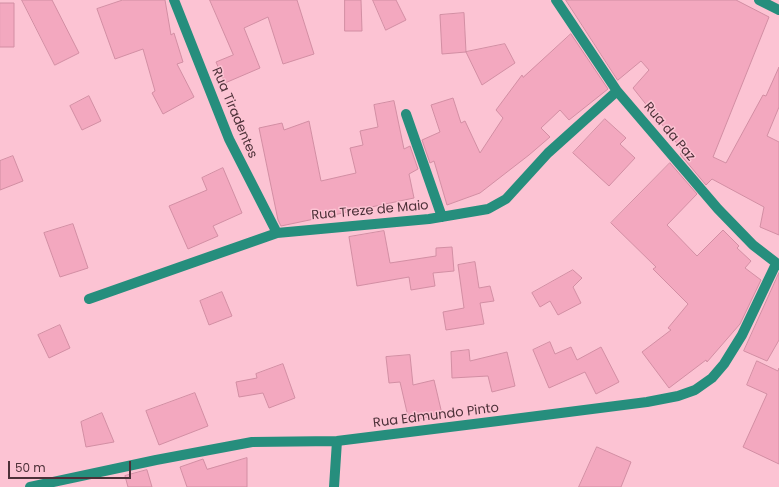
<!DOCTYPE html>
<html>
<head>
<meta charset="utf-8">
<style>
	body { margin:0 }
	#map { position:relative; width:779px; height:487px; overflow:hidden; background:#fcc3d3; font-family:Poppins,sans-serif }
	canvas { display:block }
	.scale { position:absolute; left:8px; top:461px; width:123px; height:18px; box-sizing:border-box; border:2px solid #4c3038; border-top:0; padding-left:5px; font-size:12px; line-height:14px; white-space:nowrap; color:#4c3038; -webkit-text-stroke:3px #fcc3d3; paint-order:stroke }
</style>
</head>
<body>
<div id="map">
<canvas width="779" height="487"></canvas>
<div class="scale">50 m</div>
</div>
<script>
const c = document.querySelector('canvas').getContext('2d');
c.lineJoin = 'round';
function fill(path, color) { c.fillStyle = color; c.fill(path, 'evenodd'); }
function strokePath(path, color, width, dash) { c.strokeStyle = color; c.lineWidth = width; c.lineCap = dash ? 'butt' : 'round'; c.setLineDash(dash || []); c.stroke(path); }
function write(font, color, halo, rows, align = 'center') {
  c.font = font + ' Poppins,sans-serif'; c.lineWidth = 3; c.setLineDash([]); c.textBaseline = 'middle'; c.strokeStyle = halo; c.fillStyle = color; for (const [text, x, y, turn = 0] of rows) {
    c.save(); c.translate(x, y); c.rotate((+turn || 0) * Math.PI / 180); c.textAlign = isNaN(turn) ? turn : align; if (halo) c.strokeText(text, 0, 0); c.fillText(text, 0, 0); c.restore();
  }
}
const building = new Path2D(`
	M22,0H52L79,53L55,65Z
	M123,0H165L171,35L174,33L183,62L177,64L194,97L163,114L152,93L155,91L143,49L115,59L97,9Z
	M210,0H297L314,54L283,64L268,17L244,28L260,68L225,83L216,62L233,55Z
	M345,0H361L362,31H345Z
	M373,0H396L406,20L386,30Z
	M566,0H736L769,17L713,157L726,163L763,95L766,96L779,67V107L767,136L779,142V235L760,227L764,207L712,179L706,185L680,154L683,151L633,88L649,70L641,61L618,80Z
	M0,3H14V47H0Z
	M464,13L466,52L442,54L440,15Z
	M571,34L608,89L569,120L560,110L541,128L550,137L529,155L480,193L447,205L434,161L430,163L422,140L440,132L431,105L453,98L461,123L465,121L480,153L503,118L496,110L522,75L523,77Z
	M505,44L515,63L482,85L466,52Z
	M89,96L101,121L82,130L70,106Z
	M394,101L404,149L410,146L418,169L409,174L414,198L281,226L278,220L259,128L282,123L284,130L309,121L321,181L356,173L350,148L363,145L360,131L378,127L374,105Z
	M605,119L626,138L620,144L635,158L609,186L573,153Z
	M13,156L23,181L0,190V161Z
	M670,163L697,194L667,225L697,256L723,230L739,246L737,248L751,261L745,268L761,280L740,324L707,362L706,360L669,388L642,352L671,330L668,328L688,304L653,269L656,267L611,223Z
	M223,168L242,213L213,226L218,236L188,249L169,206L207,190L202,178Z
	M73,224L88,268L60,277L44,233Z
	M384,231L390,263L436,256V248L452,247L454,271L433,273L435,286L411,290L409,277L357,286L349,237Z
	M475,262L479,288L490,286L494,301L480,303L484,324L446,330L443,312L464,308L458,265Z
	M573,270L582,278L573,287L581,303L558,315L550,301L540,307L532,293Z
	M779,273V340L767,361L744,351Z
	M222,292L232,316L209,325L200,301Z
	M60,325L70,348L49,358L38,335Z
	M550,342L555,354L571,347L577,360L601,347L619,382L596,394L585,372L549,388L533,350Z
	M469,350L470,361L507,352L515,386L492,392L488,376L452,378L451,352Z
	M410,355L413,385L434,380L442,414L409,421L400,382L389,383L386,357Z
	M757,361L778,371L779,368V464L743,447L767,394L747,385Z
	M283,364L295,398L269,408L263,393L239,397L236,382L257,378L256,374Z
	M195,393L208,426L159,445L146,411Z
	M102,413L114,442L86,447L81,422Z
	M597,447L631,462L621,487H579Z
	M247,458V487H187L180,467L203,459L207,469Z
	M147,470L152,487H128L125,476Z`);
const minor = new Path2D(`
	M174,0L229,139L277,233
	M556,0L617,91L718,209L753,245L779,265
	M759,0L779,10
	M406,114L442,217
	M89,299L277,233L429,219L488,209L506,199L548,153L617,91
	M30,487L156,460L252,442L337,441L498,421L647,402L678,396L695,390L712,378L724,364L742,335L776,264
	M334,487L337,441`);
const streetNames = [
	["Rua Tiradentes",234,113,67],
	["Rua da Paz",669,132,50],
	["Rua Treze de Maio",370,211,-5],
	["Rua Edmundo Pinto",436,416,-7]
];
fill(building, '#f3a8bf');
strokePath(building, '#d28ea3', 1);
strokePath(minor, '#268e7d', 10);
write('13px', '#4c3038', '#fcc3d3', streetNames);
</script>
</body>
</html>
